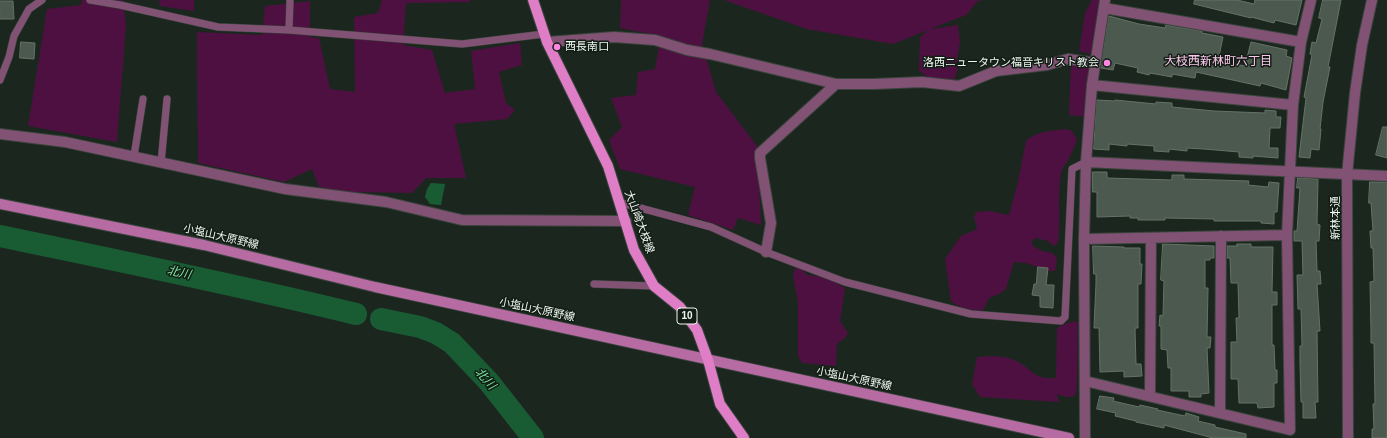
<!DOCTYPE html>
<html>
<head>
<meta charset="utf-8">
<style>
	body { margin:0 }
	canvas { display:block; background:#1b271e }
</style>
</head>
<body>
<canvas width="1387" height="438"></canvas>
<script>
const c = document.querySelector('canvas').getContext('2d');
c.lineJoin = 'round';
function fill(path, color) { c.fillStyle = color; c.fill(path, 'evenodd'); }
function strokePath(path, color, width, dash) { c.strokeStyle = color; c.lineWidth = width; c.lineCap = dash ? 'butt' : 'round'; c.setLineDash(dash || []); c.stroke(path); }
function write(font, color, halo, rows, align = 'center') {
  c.font = font + ' Arial,"Noto Sans JP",sans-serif'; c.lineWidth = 3; c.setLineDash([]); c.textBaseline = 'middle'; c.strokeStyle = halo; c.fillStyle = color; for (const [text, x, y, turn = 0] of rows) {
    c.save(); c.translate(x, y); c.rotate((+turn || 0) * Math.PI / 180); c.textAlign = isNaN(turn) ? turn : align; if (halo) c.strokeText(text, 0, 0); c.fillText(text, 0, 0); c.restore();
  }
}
const green = new Path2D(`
	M82,0H123L126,24L117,142L28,126L47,9L81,5Z
	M159,0H194V11L160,6Z
	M382,0H470V2L406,3L403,45L432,50L445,93L475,89L471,51L520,43L522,65L499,72L506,103L515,110L507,119L454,124L466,178H426L412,193L349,192L319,187L312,169L284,182L198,163L197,32L262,35L265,6L310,1V37L319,38L330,89L355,92L354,17L378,13Z
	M621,0H710L702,44L716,92L757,146L761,225L738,218L733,230L688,215L695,187L620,169L609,140L622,127L611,98L636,95L638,72L655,69L661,36L620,28Z
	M724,0H985L978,1L966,15L930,29L958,25L960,42L956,64L958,69L954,80C937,80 932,83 919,70L920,37L928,30L893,44L807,29Z
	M1092,0H1103L1095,55L1079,51L1085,13Z
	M1071,62L1093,65L1087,117L1069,115Z
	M1065,129L1072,131L1077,139C1076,144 1069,159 1067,162C1064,166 1062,168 1061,173C1057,196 1061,219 1058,242L1054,246L1048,241L1036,238L1031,241L1033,246L1042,251L1052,253L1057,258L1055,271H1049L1026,263L1014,262L1006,289L999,294L989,298L983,310C973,311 959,308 951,301L945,259L961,236L975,230L977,227L974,218L976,212L989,211L1009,215L1017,186L1026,141C1036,131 1052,131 1065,129Z
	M795,268L802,269L807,275C821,276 832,280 845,288L840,321L848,333L845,338L837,344L836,366L802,363L798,356V302L793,277Z
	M1074,321L1078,323C1077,333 1079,390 1075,395C1071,399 1061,396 1057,394L1059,402L980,397L972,384L977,357C988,356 1003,355 1014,360C1033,368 1032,380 1056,378L1057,329L1060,326Z`);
const water = new Path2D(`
	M431,183L445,184L441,205L430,204L425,197L427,189Z`);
const river = new Path2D(`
	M0,236C119,261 238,285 356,314
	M381,319L420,327L436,333L452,343L489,382L533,438`);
const building = new Path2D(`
	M1195,0H1237L1254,4L1255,0H1302L1296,25L1275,20L1274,23L1251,17V18L1194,4Z
	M1323,0H1341L1328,67H1330L1323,102L1320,129H1321L1319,150L1311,149L1310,158L1299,157L1306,98L1304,97L1312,55L1310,54L1312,42L1316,43L1322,19L1319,18Z
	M0,1H13L14,19H0Z
	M1109,16L1139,24L1165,28L1166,25L1202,31V33L1223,37L1218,61L1245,66L1251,42L1287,50L1286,56L1292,58L1286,90L1261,83L1260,86L1196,72L1195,78L1172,74V77L1150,73L1149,75L1137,72L1138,68L1115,63L1113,70L1101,68Z
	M21,42L35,43L34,59L20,58Z
	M1097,100L1115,101V100L1156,104V102L1172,103V107L1214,111L1265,113V110L1276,111V117H1281L1280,128H1270L1269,148H1278V158L1253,156V158L1239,157V152L1204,149L1187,148V151L1169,149V152L1154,151V146L1127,144V146L1109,144V150L1094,149Z
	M1383,127H1387V158L1376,155Z
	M1093,172H1107V178L1172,180V175H1184V179L1249,181L1248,185L1268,187L1269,182L1279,183L1277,212H1274V224L1261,223V221H1214V219L1165,218V220H1138V218H1130V216L1097,217V192H1093Z
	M1298,178L1318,179L1317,224L1320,225L1319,241H1316L1317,271H1320L1321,284H1317L1320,331H1317L1318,402H1315L1316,418H1303V402H1301L1300,363V346H1302L1301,309H1298L1297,275H1303L1302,241H1294V231H1297L1300,188H1297Z
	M1370,182H1387V438H1372V429H1374L1373,404H1375L1374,343H1371V331L1370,282L1374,281L1373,248H1371L1370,231H1373L1371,203H1369Z
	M1163,244L1214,246V258H1210V260H1205V288H1208L1207,337H1211L1210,348H1207L1209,393L1201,394V397H1189V391H1171V368H1168L1167,350L1161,349V326H1159L1160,315L1163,316L1164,281L1161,280Z
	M1237,244H1251V247H1273L1272,292H1277V305H1272V345H1274L1275,370H1277V383H1274V407L1258,408L1257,403H1239L1238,379H1231V342H1237L1236,318H1239L1238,283H1231L1230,258H1227V246H1237Z
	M1093,246L1124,247V248H1140V264H1142L1141,284H1138V328H1135L1136,364H1141L1142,376L1124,377V371L1100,372L1099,328H1094L1096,283V274H1094Z
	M1038,267L1048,268L1046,285H1054L1053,308L1040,307V296L1032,295L1034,284H1036Z
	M1100,396L1114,398L1113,401L1139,407L1140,405L1158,409L1157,410L1185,416L1186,413L1199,417L1198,421L1215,425V427L1246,434V438H1213L1164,425V428L1136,422V421L1115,416L1116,413L1097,409Z`);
const service = new Path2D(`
	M90,0L120,5L218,27L289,30L462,44L544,34
	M289,30L290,0
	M0,80L9,57L14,36L29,9L42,0
	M134,156L143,99
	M161,163L167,99
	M618,202L711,227L766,252L845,282L971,314L1061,321L1065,317L1072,169L1086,162
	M594,284L654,286`);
const minor = new Path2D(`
	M1104,8L1301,42
	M547,42L614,37L655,40L687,50L710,54L836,84H874L922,82L959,86L996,71L1047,65L1068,59L1096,63
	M1092,85L1293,105
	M0,134L65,142L285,189L386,202L462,220L626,221
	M1086,162L1387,176
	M1084,239L1287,235
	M766,252L771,223L760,158V153L836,84
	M1085,381L1290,430L1287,235L1293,105L1301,42L1311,0
	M1150,396L1151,238
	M1220,413L1221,236
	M1085,438L1084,239L1086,162L1092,85L1105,0`);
const tertiary = new Path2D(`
	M1348,438L1347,175L1355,93L1362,45L1372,0`);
const secondary = new Path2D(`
	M0,204L204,245L375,287L1069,438`);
const primary = new Path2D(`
	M533,0L547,42L608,166L634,250L654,286L680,307L697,330L708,360L720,404L744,438`);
const markers = [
	[557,47,4,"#fe85e0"],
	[1107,63,4,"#fe85e0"]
];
const shields = [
	[687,316,20]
];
const shieldNames = [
	["10",687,316]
];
const poiNames = [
	["西長南口",565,47],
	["洛西ニュータウン福音キリスト教会",1099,63,"right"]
];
const streetNames = [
	["新林本通",1336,218,-90],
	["大山崎大枝線",639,222,70],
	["小塩山大原野線",221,237,13],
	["小塩山大原野線",537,310,12],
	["小塩山大原野線",854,379,12]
];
const neighbourhoodNames = [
	["大枝西新林町六丁目",1218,62]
];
const waterNames = [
	["北川",179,273,12],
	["北川",485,379,48]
];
fill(green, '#4d1041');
fill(water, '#195c34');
strokePath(river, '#195c34', 22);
fill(building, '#4b594f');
strokePath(building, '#647267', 1);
strokePath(service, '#39443c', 8);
strokePath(minor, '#39443c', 12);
strokePath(tertiary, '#39443c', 12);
strokePath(secondary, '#39443c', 12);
strokePath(primary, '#39443c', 12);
strokePath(service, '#825274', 7);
strokePath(minor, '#825274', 10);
strokePath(tertiary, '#825274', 10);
strokePath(secondary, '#b66ba2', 10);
strokePath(primary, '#df7dc6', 10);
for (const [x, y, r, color] of markers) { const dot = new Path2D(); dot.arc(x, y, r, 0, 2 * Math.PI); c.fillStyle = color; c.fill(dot); strokePath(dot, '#121e15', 1.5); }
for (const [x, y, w] of shields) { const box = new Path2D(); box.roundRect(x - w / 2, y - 8, w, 16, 3); c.fillStyle = '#121e15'; c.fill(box); strokePath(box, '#eff7f1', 1); }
write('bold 10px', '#eff7f1', null, shieldNames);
write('11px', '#eff7f1', '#121e15', poiNames, 'left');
write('11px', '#eff7f1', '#121e15', streetNames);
write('12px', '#fec6ed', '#121e15', neighbourhoodNames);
write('italic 12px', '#7beaa0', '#121e15', waterNames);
</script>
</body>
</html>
